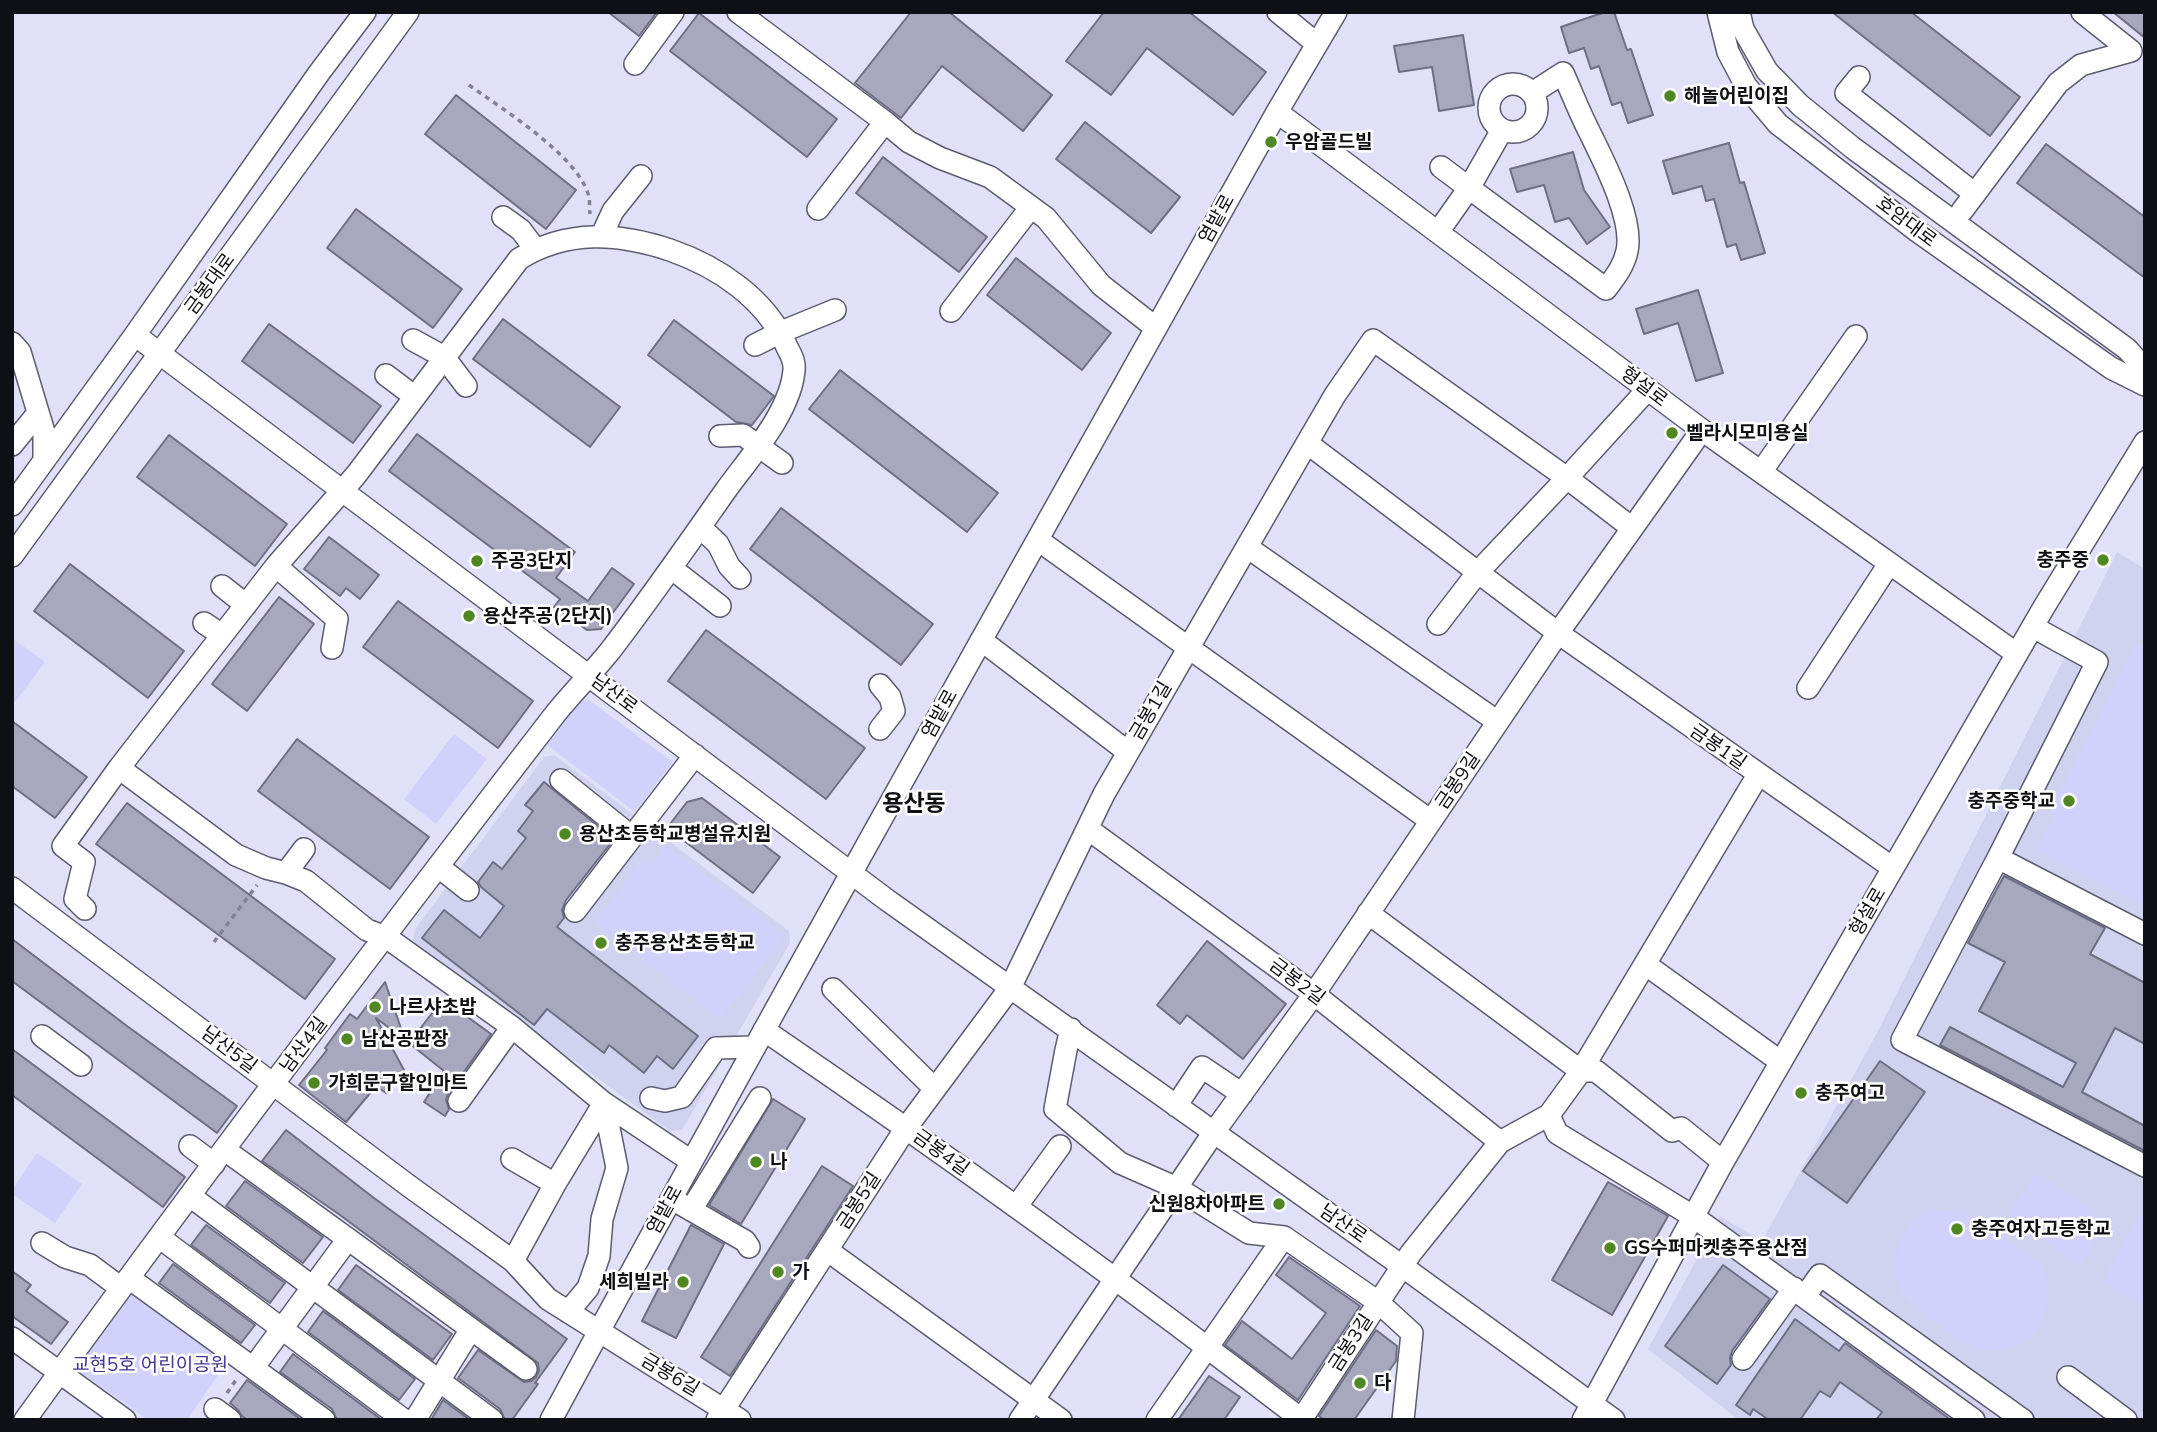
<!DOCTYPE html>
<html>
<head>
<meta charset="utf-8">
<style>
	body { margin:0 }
	#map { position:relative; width:2157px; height:1432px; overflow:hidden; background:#e0e1f8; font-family:Mulish,sans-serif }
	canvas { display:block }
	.frame { position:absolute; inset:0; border:14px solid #0f0f16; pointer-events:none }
</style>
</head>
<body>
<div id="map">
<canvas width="2157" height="1432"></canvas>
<div class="frame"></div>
</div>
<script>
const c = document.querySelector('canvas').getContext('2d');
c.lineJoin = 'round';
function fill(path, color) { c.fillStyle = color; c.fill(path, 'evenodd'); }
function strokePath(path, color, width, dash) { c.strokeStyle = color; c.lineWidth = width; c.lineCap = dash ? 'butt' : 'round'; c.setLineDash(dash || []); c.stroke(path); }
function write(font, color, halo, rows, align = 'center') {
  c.font = font + ' Mulish,"Noto Sans KR",sans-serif'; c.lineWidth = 5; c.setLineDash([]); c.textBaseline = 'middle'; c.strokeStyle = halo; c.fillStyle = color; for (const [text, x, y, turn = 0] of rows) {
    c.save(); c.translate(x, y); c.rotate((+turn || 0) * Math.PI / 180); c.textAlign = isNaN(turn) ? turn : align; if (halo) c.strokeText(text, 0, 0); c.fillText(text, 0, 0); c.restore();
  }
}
const built = new Path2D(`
	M2117,552L2145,569V1414L2142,1420H1739L1648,1349L1720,1216L1762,1241L1877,1033Z
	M554,755L789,931L790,943L682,1130L670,1131L412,943L415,929L544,757Z`);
const green = new Path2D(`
	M12,638L45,662L12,706Z
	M2137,643L2145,647V906L2037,850L2054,818L2050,809Z
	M589,700L673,762L635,812L547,745L581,701Z
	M454,734L487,759L436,824L404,799Z
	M666,845L785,936L721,1019L595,922L643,859L650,865Z
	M37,1153L82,1184L55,1223L12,1194V1190Z
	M2036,1172L2110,1222L2080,1265L2007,1215Z
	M2145,1204V1305L2102,1282Z
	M1962,1211L1972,1215C1988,1226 2004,1238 2020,1249C2027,1254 2037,1258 2041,1265C2047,1272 2048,1282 2048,1290C2050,1325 2026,1354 1990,1350C1985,1349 1978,1348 1974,1347C1961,1342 1904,1300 1899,1288C1888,1263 1901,1218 1930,1212C1940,1209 1952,1211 1962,1211Z
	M129,1293L227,1362L187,1420H148L76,1369Z`);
const building = new Path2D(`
	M608,12H657L639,36Z
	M911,12H949L1052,95L1023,131L942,66L901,118L855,83Z
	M1104,12H1189L1266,72L1233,115L1147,48L1111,95L1066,61Z
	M1605,12H1614L1627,50L1631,49L1653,115L1628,123L1621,102L1612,105L1599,66L1591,69L1584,48L1569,53L1561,27Z
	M1832,12H1911L2020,97L1990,136Z
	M2113,12H2145V38Z
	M699,13L837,119L807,157L670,51Z
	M1463,35L1474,105L1439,111L1432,67L1399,72L1394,46Z
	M456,95L576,190L546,229L425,134Z
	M1085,122L1180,197L1151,233L1056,159Z
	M1729,143L1740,183L1744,182L1765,253L1741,260L1736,244L1727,247L1714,199L1706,201L1702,186L1673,194L1663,161Z
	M2046,144L2145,217V278L2017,183Z
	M1573,152L1584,190L1610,227L1587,244L1569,218L1555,222L1544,185L1517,192L1510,169Z
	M883,157L987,237L959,272L856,193Z
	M356,209L462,289L433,328L327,248Z
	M1016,258L1111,333L1082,370L987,295Z
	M1698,290L1723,373L1696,381L1678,323L1644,334L1636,309Z
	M503,319L620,407L590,447L473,359Z
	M674,320L774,396L752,425L736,422L648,355Z
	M269,324L381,406L353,443L242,361Z
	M840,370L998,493L967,532L809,409Z
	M417,434L575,552L556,578L588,601L612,568L634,584L601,629L587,630L554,607L560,599L389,471Z
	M169,435L287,524L255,566L137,477Z
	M781,508L933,624L901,665L750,549Z
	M329,537L379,575L360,599L346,588L340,596L304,569Z
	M70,564L184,651L148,698L34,611Z
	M279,597L314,624L247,711L212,684Z
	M398,601L533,701L498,748L363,647Z
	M706,630L865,748L826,799L668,681Z
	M12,721L87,777L55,818L12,786Z
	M297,739L429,837L390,889L258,791Z
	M544,782L614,839L566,900L562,910L564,918L557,927L698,1036L673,1069L657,1056L644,1073L609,1045L604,1053L547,1009L534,1025L422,938L444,910L480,938L504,906L481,887L478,882L493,862L502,869L526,838L518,831L533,811L525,805Z
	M702,798L780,857L753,893L667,828L687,802Z
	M127,803L335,959L305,999L96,844Z
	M2004,876L2105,928L2090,954L2145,983V1044L2115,1028L2082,1092L2145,1126V1151L1940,1045L1950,1027L2063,1087L2076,1063L1979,1011L2005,962L1968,943Z
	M12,939L127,1026L237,1106L217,1133L12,981Z
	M1207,941L1286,1004L1243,1059L1187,1015L1180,1024L1157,1005Z
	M385,982L405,1040L376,1018L404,1070L386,1093L376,1086L346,1122L299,1085L327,1050L325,1048L350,1014L357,1019Z
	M443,999L491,1034L448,1094L446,1100L449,1109L445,1116L424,1102L444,1071L409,1043Z
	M12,1049L185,1177L163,1207L12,1095Z
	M1880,1061L1925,1092L1847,1203L1803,1171Z
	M773,1099L805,1119L741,1224L709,1205Z
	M286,1130L374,1198L567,1339L535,1383L538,1384L512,1420H505L500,1409L458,1378L478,1350L524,1382L531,1381L536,1377L539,1371L538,1363L340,1215L262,1161Z
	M822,1166L853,1186L730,1376L701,1357Z
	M245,1181L323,1237L303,1263L226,1206Z
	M1608,1182L1668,1216L1612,1315L1552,1280Z
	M206,1225L285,1283L270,1303L191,1245Z
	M691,1225L724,1244L676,1338L642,1321Z
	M1289,1257L1360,1306L1298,1400L1225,1345L1242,1321L1292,1359L1326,1313L1276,1275Z
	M173,1264L255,1325L241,1343L159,1283Z
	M356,1265L452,1334L433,1360L338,1290Z
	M1723,1265L1770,1299L1732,1351L1730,1358L1731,1365L1717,1384L1665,1346Z
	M12,1271L31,1285L26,1291L68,1322L51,1344L12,1316Z
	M323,1311L415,1379L399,1400L308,1332Z
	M1795,1319L1839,1351L1845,1343L1951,1420H1876L1882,1412L1840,1382L1830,1397L1820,1391L1800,1420H1769L1753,1409L1750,1415L1736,1405Z
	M1376,1330L1397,1346L1396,1361L1354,1420H1324L1319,1416Z
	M293,1354L382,1420H337L332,1409L280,1372Z
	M1209,1376L1240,1397L1224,1420H1178Z
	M247,1380L299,1418L298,1420H247L242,1416L238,1410L230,1403Z
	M443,1400L470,1420H431Z`);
const path = new Path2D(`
	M469,85C502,109 580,157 589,197C590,202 589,208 590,214
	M214,942L257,885
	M227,1393L236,1380`);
const minor = new Path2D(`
	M738,12L885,122L818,209
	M1278,12L1317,44
	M1718,12L1728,52L1746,86L1778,124L1917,231L2111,368L2145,385
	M1739,12L1743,29L1767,71L1800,105L1853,148L2127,349L2145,369
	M635,64L673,12
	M1859,77L1846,93L1975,194
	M1489 108a24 24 0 1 1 48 0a24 24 0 1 1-48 0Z
	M1277,112L1702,430L2017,654
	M885,122L909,142L940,158L990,177L1046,218L1101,285L1156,328
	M1441,167L1469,188L1502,130
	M1962,211L2058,83L2081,65L2131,51L2082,12
	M503,217L521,230L535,249
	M1438,232L1469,188L1606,289C1615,277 1624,266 1627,251C1634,219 1604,162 1590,133C1580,114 1572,93 1563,73L1532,93
	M602,235L613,211L641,176
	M951,311L1031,207
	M135,335L887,900L1402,1266L1614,1420
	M413,340L444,357L466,386
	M12,343L20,352L44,432V461
	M755,345L781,332L835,310
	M386,375L415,397
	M720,436L743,435L782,463
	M1307,443L1335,395L1373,340L1567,478L1632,528
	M12,445L38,413
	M1761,472L1856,336
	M12,505L135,335L319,73L365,12
	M700,527L718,544L729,566L740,578
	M1038,540L1431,821
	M1247,547L1498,722
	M12,556L408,12
	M671,568L720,606
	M222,586L246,605
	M204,623L222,635
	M1438,624L1478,572L1567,478L1648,389
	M2033,627L2097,662L1998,858L2145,934
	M981,640L1128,752
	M1808,688L1889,564
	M880,729L894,711L890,697L880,685
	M119,768L236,855L266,868L286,873L306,881L367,930L386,937L512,1027L604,1103L691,1161
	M561,780L632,837
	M1088,829L1314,994L1500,1142
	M1998,858L1902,1040L2145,1166
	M439,867L468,890
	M286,873L304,849
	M12,888L409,1186L513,1261L548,1299L740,1420
	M85,909L75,899L84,862L63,846L119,768L276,566
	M575,911L695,755
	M1368,913L1581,1071H1596L1672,1131L1681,1128L1723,1162
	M1645,964L1781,1062
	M833,989L934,1088
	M1071,1029L1066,1050L1055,1109L1120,1163L1177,1188L1249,1233L1284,1237
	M764,1030C947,1155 1126,1284 1301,1419
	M42,1036L81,1065
	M651,1098L665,1101L682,1097L716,1048L755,1047
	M459,1101L512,1027
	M1176,1106L1202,1067L1242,1094
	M1549,1115L1557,1133L1694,1217L1974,1420
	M190,1146L214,1164
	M225,1150L348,1239
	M512,1159L555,1184
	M190,1196L492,1420
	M679,1203L745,1241L749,1247
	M1016,1207L1060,1146
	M691,1210L760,1098
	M159,1237L404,1420
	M42,1243L65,1257L90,1265L121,1288
	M827,1250L1061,1420
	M513,1261L555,1184L604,1103
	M129,1278L253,1368L348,1239L471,1329L415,1420
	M1805,1296L1820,1275L2023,1420
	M568,1312L588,1288L599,1256L602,1219L617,1168L604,1103
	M471,1329L526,1369
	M12,1338L125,1420
	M1743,1359L1794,1288
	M253,1368L324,1420
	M2068,1377L2126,1420
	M215,1409L230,1420
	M25,1420C198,1181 376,946 556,713C573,692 593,672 610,651C650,599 688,544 726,490C750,457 791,411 794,370C795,361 791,355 787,347C766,299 719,267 670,250C618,233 568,229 519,259L356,475L276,566L337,619L332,648
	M551,1420C788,981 1034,547 1277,112L1336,12
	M717,1420L906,1128L1010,988L1104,794L1307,443L1558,633L1893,868
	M1020,1420L1214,1132L1314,994L1558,633L1702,430
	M1157,1420L1284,1237L1378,1302L1412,1333L1403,1420
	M1301,1420L1411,1253L1500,1142L1549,1115L1581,1071L1758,775
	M1583,1420L1723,1162L2044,607L2145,442`);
const markers = [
	[1670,96,7,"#4f8823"],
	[1271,142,7,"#4f8823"],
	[1672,433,7,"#4f8823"],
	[2103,560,7,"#4f8823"],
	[477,561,7,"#4f8823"],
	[469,616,7,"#4f8823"],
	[2069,801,7,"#4f8823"],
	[565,834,7,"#4f8823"],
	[601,943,7,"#4f8823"],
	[375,1007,7,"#4f8823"],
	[347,1039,7,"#4f8823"],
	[314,1083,7,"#4f8823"],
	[1801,1093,7,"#4f8823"],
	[756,1162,7,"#4f8823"],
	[1279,1204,7,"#4f8823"],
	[1957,1229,7,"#4f8823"],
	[1610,1248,7,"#4f8823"],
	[778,1272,7,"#4f8823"],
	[683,1282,7,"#4f8823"],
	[1360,1383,7,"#4f8823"]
];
const poiNames = [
	["해놀어린이집",1684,96],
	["우암골드빌",1285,142],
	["벨라시모미용실",1686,433],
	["충주중",2089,560,"right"],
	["주공3단지",491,561],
	["용산주공(2단지)",483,616],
	["충주중학교",2055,801,"right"],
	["용산초등학교병설유치원",579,834],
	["충주용산초등학교",615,943],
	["나르샤초밥",389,1007],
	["남산공판장",361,1039],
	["가희문구할인마트",328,1083],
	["충주여고",1815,1093],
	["나",770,1162],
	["신원8차아파트",1265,1204,"right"],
	["충주여자고등학교",1971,1229],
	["GS수퍼마켓충주용산점",1624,1248],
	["가",792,1272],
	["세희빌라",669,1282,"right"],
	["다",1374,1383]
];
const streetNames = [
	["염밭로",1217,219,-61],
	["호암대로",1906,222,37],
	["금봉대로",210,284,-54],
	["형설로",1644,387,37],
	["남산로",614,694,37],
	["금봉1길",1151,711,-60],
	["염밭로",940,714,-61],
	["금봉1길",1718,747,35],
	["금봉9길",1458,781,-56],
	["형설로",1868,912,-60],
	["금봉2길",1297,982,37],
	["남산4길",304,1045,-53],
	["남산5길",229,1050,37],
	["금봉4길",941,1153,36],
	["금봉5길",859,1201,-57],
	["염밭로",665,1210,-61],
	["남산로",1343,1224,35],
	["금봉3길",1351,1343,-57],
	["금봉6길",670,1375,31]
];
const parkNames = [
	["교현5호 어린이공원",150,1365]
];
const quarterNames = [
	["용산동",914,804]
];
fill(built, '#d1d2ef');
fill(green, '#d1d1fb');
fill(building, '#a7a7bd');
strokePath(building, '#6e6f83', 2);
strokePath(minor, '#5b5c6f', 24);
strokePath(path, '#808191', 3.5, [5, 5]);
strokePath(minor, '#fff', 21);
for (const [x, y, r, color] of markers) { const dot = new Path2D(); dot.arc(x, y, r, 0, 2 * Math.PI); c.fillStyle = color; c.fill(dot); strokePath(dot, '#fff', 2.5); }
write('bold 19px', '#0f0f16', '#fff', poiNames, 'left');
write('19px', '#0f0f16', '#fff', streetNames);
write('19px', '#443692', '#fff', parkNames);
write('bold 23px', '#0f0f16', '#fff', quarterNames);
</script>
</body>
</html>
